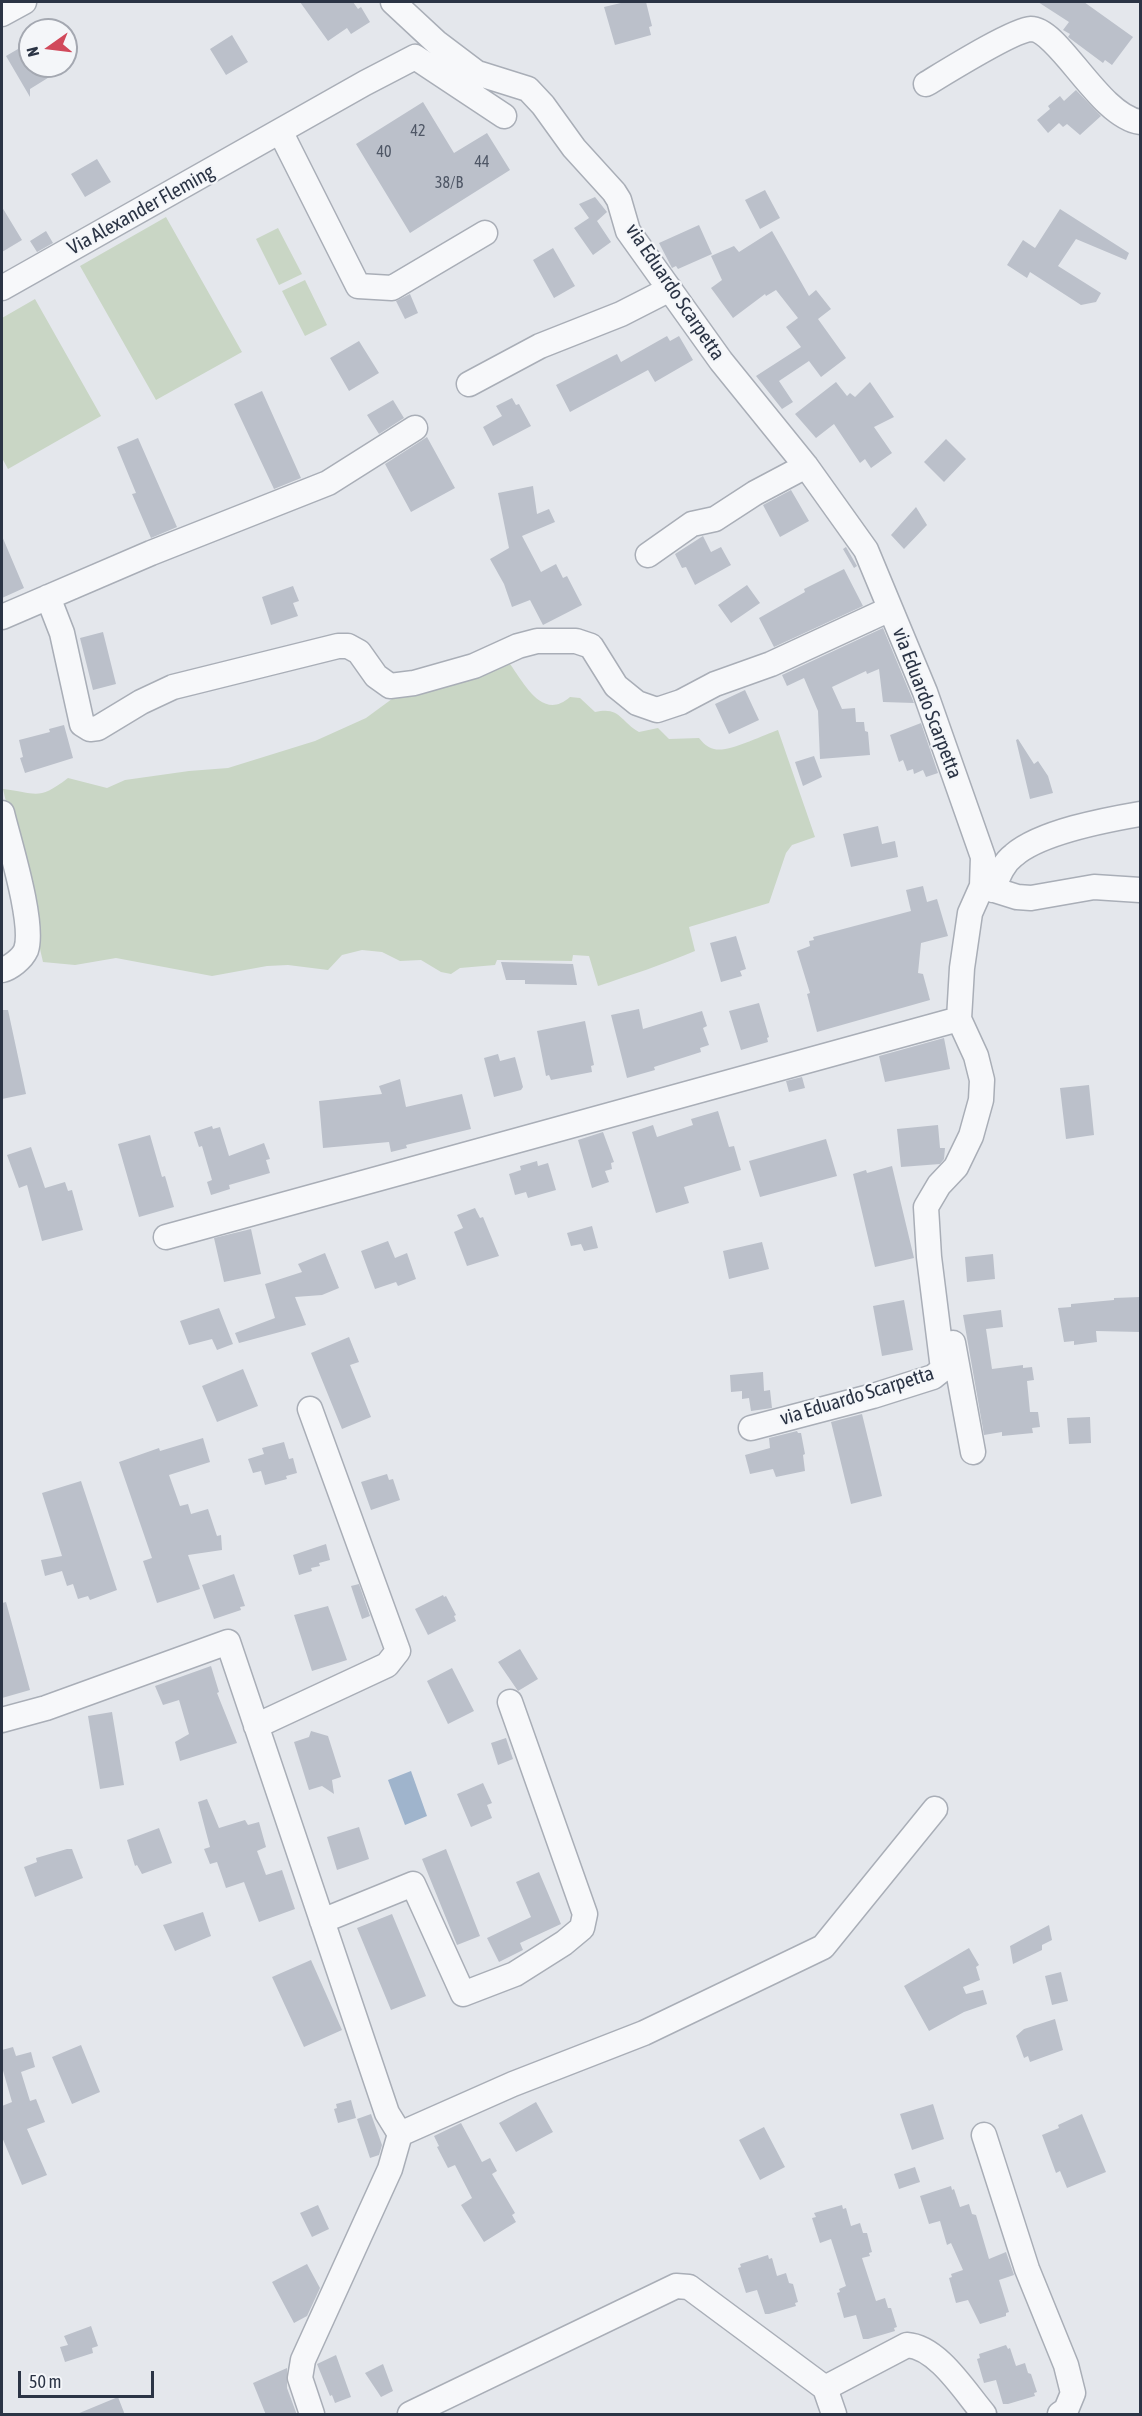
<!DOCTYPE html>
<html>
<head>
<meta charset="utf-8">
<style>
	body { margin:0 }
	#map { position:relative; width:1142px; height:2416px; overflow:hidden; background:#e4e7ec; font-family:"Asap Condensed",sans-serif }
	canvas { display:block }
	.frame { position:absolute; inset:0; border:3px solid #2b3445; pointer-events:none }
	.north { position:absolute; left:18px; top:18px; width:60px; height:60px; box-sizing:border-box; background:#f4f6f9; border:2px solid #a4a8b1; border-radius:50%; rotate:256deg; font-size:16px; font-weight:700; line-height:24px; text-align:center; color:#2b3445 }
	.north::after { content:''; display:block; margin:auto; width:21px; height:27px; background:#d1495b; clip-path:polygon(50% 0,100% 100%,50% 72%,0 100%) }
	.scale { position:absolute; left:18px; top:2371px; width:136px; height:27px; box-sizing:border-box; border:3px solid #2b3445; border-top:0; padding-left:8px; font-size:18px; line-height:21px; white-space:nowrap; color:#2b3445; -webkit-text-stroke:4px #f4f6f9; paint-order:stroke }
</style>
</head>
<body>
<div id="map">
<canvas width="1142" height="2416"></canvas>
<div class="frame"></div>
<div class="north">N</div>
<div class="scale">50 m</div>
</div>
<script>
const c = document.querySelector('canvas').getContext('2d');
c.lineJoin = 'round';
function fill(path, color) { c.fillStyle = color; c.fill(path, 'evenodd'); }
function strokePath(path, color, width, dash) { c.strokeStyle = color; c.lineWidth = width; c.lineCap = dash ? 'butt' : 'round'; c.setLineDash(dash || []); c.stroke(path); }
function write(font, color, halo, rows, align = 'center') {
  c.font = font + ' "Asap Condensed",sans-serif'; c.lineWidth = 4.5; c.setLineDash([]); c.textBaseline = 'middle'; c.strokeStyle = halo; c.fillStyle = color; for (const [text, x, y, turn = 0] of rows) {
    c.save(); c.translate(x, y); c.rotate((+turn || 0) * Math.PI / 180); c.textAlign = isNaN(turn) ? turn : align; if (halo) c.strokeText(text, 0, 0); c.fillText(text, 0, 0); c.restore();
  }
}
const green = new Path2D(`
	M166,217L242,352L156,400L80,266Z
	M278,228L302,274L279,285L256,239Z
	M305,280L327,325L305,336L282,291Z
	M35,299L101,416L8,469L2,458V318Z
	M510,664C525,685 543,721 570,697L580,698L595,712C620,706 620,721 639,732L658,728L669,739L699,738C703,743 707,747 714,749C728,753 763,735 778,730L815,837L792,845L786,853L769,903L689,927L695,951C662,965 631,975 598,986L589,956L573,955L572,961L497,960L495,965L460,968L451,974L441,972L421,960L400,961L382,952L362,950L342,955L328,970L288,965L267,966L212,976L116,958L75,965L43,962L3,789C37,793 38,801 68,778L107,788L125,780L189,771L228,768L315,741L366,718L396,696Z`);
const water = new Path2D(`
	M411,1771L427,1816L405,1825L388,1780Z`);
const building = new Path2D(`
	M300,2H353L358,9L361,7L370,22L351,34L347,28L328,41Z
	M625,2H646L652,26L649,27L651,35L615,45L604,7Z
	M1038,2H1084L1133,37L1112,65L1105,60L1103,63L1068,37L1070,34L1063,30L1069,22Z
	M232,35L248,62L226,75L210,49Z
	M30,42V66H45L51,76L30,89V97L6,56Z
	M1076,90L1101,116L1080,135L1067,124L1063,127L1059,123L1048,133L1037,120L1050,109L1048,106L1060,96L1064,101Z
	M423,102L454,153L487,133L510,170L410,233L356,144Z
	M97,159L111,182L85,197L71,174Z
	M765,190L780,218L760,229L745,200Z
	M595,197L607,212L597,221L611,242L593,255L574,228L589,218L579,204Z
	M2,207L22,240L2,252Z
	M1060,209L1129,253L1126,260L1076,239L1058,266L1101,293L1096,302L1081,305L1030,272L1027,278L1007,265L1023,240L1035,248Z
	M699,225L712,254L678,269L676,266L672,268L659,243Z
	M46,231L53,243L37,252L30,241Z
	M772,231L809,296L816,290L831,309L818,319L846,358L821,377L809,361L779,381L793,402L782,409L756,376L801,347L786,327L798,318L776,290L766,296L765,294L733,318L711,288L722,280L711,256L734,246L739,252Z
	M553,248L575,286L554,298L533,260Z
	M410,294L418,313L405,319L396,301Z
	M667,336L670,341L679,336L693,360L655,382L648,370L570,412L556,385L617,354L621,362Z
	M359,341L379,373L349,391L330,358Z
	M836,382L847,396L850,393L855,397L870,382L894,417L874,427L892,453L871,468L865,459L860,463L834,424L816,438L795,414Z
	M262,391L301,478L274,489L234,404Z
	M512,398L516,405L519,404L531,426L493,446L483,427L502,416L496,406Z
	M393,400L404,418L379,434L367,415Z
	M427,437L455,488L411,512L385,464Z
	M138,438L177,527L151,538L132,494L136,493L117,447Z
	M946,439L966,459L944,482L924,462Z
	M533,486L537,514L549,509L555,522L522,536L541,572L556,564L563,578L567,576L582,605L543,625L530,600L512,607L504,584L490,559L509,548L498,493Z
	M791,490L809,521L780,537L763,505Z
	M916,507L927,525L904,549L891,535Z
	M2,536L24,588L2,598Z
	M703,536L711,552L721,547L731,565L695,585L686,567L682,568L675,554Z
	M846,547L857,566L854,568L843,549Z
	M844,569L863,606L774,647L759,618L805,592L804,589Z
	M747,585L760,603L731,623L718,605Z
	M293,586L299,601L293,603L298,616L271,625L262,597Z
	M883,628L914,703L883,702L879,669L867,674L866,671L832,687L842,709L855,708L856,722H864L865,731L868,732L870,755L820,759L818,711L804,678L787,686L782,675Z
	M103,632L116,684L93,690L80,638Z
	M745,690L759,720L729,734L715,704Z
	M921,723L938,773L926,777L923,770L914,774L913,769L907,771L903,760L899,762L890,735Z
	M64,725L73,758L25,773L20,758L23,757L19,740L50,732L49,729Z
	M1018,739L1034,764L1038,761L1048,776L1053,793L1030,799L1016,740Z
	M814,756L822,777L803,786L795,762Z
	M878,826L882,844L895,841L898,857L851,867L843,834Z
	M923,886L927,902L937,899L948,936L921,943L918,973L923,974L930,1000L817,1032L807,994L810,993L797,951L810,946L809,941L814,940L813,937L911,911L906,890Z
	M736,936L746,969L740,971L742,976L721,982L710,943Z
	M501,962L573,964L577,985L525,984V980H506Z
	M759,1003L769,1037L767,1038L768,1042L741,1050L729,1011Z
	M639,1009L643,1029L702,1011L707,1026L703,1028L709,1045L700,1048L701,1052L654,1067L655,1070L627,1078L611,1015Z
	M2,1010H8L26,1094L2,1099Z
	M585,1021L594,1065L591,1066L592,1072L551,1080L549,1075L546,1076L537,1031Z
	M944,1038L950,1069L885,1082L879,1056Z
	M498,1054L500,1061L515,1057L523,1087L521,1090L494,1097L484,1058Z
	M802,1077L805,1088L789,1092L786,1081Z
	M400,1079L406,1107L462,1094L471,1129L414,1143L406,1145L407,1148L391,1152L389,1142L323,1148L319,1101L382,1094L379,1086Z
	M1089,1085L1094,1135L1066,1139L1060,1088Z
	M718,1111L729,1147L734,1146L741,1170L684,1187L689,1203L656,1213L632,1132L653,1125L657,1137L693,1125L691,1119Z
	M938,1125L940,1148H945L944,1159L940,1164L901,1167L897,1129Z
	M212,1126L213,1129L220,1127L229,1156L264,1143L270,1159L266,1160L270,1173L229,1185L230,1189L211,1195L207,1182L212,1180L202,1146L199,1147L194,1132Z
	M603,1132L614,1162L611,1163L612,1169L605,1171L609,1182L592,1188L578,1140Z
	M150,1135L162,1177L165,1176L174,1207L139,1217L118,1144Z
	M826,1139L837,1176L760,1197L749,1161Z
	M31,1147L45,1188L65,1182L68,1191L72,1190L83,1230L42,1241L27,1185L19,1188L7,1155Z
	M537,1161L538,1166L548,1163L556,1190L528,1198L526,1192L515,1195L509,1174L521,1170L520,1166Z
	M892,1166L914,1258L875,1267L853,1174L866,1170L867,1173Z
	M475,1208L480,1218L483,1217L499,1256L467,1266L454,1232L463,1228L457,1215Z
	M592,1226L598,1248L584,1251L581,1244L571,1246L567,1233Z
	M251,1229L261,1274L224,1282L214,1238Z
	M388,1241L395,1258L407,1253L416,1279L398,1286L396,1282L375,1289L361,1251Z
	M762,1242L769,1269L729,1279L723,1251Z
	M325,1253L339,1288L322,1295L295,1297L306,1325L239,1343L235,1333L275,1318L265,1284L302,1272L298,1264Z
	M993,1254L995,1279L967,1282L965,1257Z
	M1140,1297V1332L1096,1331L1097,1342L1074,1345V1341L1064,1342L1058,1308L1071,1307V1304L1114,1300V1298Z
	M904,1300L913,1350L882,1356L873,1306Z
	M219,1308L233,1344L217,1350L212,1339L189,1345L180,1321Z
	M1001,1310L1003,1327L986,1329L992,1369L1023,1365V1368L1032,1367L1034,1380L1027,1381L1030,1412H1038L1040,1427L1032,1428L1033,1433L1002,1436V1432L984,1435L963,1315Z
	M349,1337L359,1362L350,1365L371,1417L342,1429L311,1353Z
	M243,1369L258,1406L217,1422L202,1386Z
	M763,1372L764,1391L770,1390L772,1408L751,1411L749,1398L742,1399V1391L731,1392L730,1375Z
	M862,1414L882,1496L851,1504L831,1422Z
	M1090,1417L1091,1443L1069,1444L1067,1418Z
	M797,1431L798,1433H801L805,1454L803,1455L805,1471L776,1477L773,1469L750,1474L745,1455L770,1448L769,1438Z
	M203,1438L210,1462L169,1475L180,1506L188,1504L191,1514L208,1509L217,1536L221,1535L222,1550L188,1555L200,1589L157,1603L143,1561L152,1558L119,1462L159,1448L160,1451Z
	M284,1442L289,1459L293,1458L297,1473L286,1476L287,1479L265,1485L261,1471L253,1473L248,1459L264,1454L262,1448Z
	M387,1474L389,1480L393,1479L400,1500L371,1510L361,1482Z
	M81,1481L117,1590L90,1600L88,1596L78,1599L73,1584L67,1586L62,1571L45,1576L41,1560L62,1556L42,1493Z
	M326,1544L330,1560L319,1563L320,1566L311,1568L312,1571L299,1575L293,1555Z
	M234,1574L245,1606L240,1607L241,1610L214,1619L202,1585Z
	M359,1584L370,1616L362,1619L351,1586Z
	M443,1595L444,1597L446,1596L456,1615L454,1616L456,1621L428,1635L415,1609Z
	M6,1602L30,1690L2,1698V1603Z
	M328,1606L347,1660L312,1671L294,1615Z
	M520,1649L538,1679L518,1691L498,1662Z
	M211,1666L219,1692L217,1693L237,1743L180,1761L175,1742L189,1734L179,1700L163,1705L155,1686Z
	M452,1668L474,1711L448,1724L427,1681Z
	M112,1712L124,1785L100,1789L88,1716Z
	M311,1731L328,1736L341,1777L332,1780L334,1794L322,1786L309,1790L294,1742L309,1737Z
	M506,1738L513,1759L498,1765L491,1743Z
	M483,1783L492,1803L487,1805L492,1818L471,1827L457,1794Z
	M207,1799L219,1828L245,1820L248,1825L259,1822L266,1847L257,1851L266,1875L282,1870L295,1909L259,1922L244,1882L226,1888L217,1862L210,1864L204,1849L210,1847L198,1802Z
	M359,1827L369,1859L337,1870L327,1837Z
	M159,1828L172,1863L142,1874L137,1865L135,1866L127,1840Z
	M67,1849H72L83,1878L35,1897L24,1867L37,1862L36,1858Z
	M446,1849L480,1936L457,1945L422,1859Z
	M539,1872L561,1924L520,1943L523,1950L499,1962L487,1938L531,1917L516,1882Z
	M203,1912L211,1936L175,1951L163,1925Z
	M392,1914L426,1996L391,2010L357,1928Z
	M1049,1925L1052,1940L1042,1945V1950L1013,1964L1010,1946Z
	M969,1948L979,1965L976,1967L980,1980L963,1987L966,1994L983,1990L987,2004L964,2012L929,2031L904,1986Z
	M311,1960L342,2030L304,2047L272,1977Z
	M1061,1972L1068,2001L1052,2005L1045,1976Z
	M1055,2019L1063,2050L1030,2062L1028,2056L1024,2058L1016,2036L1024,2029Z
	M81,2045L100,2092L72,2104L52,2057Z
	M13,2047L16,2056L31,2052L35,2067L21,2072L30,2101L36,2099L45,2122L27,2129L47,2175L22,2185L2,2137V2106L12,2102L2,2067V2050Z
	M351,2100L356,2118L338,2123L334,2109L337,2108L336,2104Z
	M536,2102L553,2132L516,2152L499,2123Z
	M933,2104L944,2139L912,2150L900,2114Z
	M371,2114L382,2145L379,2155L370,2158L357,2119Z
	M1082,2114L1106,2172L1067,2188L1060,2171L1056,2173L1042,2135L1059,2128L1058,2125Z
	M461,2123L482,2162L490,2158L497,2171L492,2174L515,2213L512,2215L516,2222L484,2242L461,2205L472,2198L455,2165L448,2168L437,2147L439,2146L434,2136Z
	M764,2127L785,2167L760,2180L739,2140Z
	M915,2167L920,2182L899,2189L894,2174Z
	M951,2186L952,2190L954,2189L960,2207L969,2204L972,2214L976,2215L989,2259L1006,2252L1014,2275L999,2280L1009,2312L1006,2313V2316L980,2324L968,2300L956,2303L949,2278L952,2277L951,2274L963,2270L951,2243L947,2245L940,2221L929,2224L920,2196Z
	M318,2205L329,2229L312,2237L300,2213Z
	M842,2205L843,2209L846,2208L851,2226L860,2223L863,2233H867L872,2252L869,2253L870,2256L862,2258L876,2301L885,2298L888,2308H891L897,2327L894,2328L895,2331L868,2339H863L856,2315L844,2318L837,2293L840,2292L839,2289L846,2286L831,2239L820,2243L812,2218L816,2217L814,2213Z
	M768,2255L769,2259L772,2258L777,2276L786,2273L789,2283L793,2284L798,2302L795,2303L796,2306L769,2314H765L757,2290L746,2293L738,2268L741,2267L740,2264Z
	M307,2264L320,2288L307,2316L294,2323L272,2282Z
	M91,2326L98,2346L92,2348L93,2353L65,2362L60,2347L68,2345L64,2336Z
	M1006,2345L1008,2349L1010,2348L1016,2366L1025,2363L1028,2373L1031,2374L1037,2392L1034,2393L1035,2396L1008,2404H1003L996,2380L984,2383L977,2359L980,2358L979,2354Z
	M336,2355L351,2397L335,2403L332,2395L330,2396L317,2364Z
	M383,2364L393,2391L381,2397L365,2373Z
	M287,2368V2388L297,2415H266L253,2383Z
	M118,2397L125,2415H77V2414Z`);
const minor = new Path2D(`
	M393,2L436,42L477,73L528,89L543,105L574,148L614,192L619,200L628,231L721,361L806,466L866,550L925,692L983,857L982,886L970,913L962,968L959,1019L976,1056L982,1080L981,1100L971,1136L956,1167L939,1185L926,1207L929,1257L943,1369L933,1377L873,1396L751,1428
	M2,14L24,2
	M926,84C946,72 1013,30 1031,29C1059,29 1099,116 1140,122
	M280,131L358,286L392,288L485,233
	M2,288L365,83L415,57L504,116
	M469,384L540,346L621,314L670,289
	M648,555L692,524L715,519L755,493L806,466
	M48,597L62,633L82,724L90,729L98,728L141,702L173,687L338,646H348L359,652L376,676L390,686L414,683L474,666L518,646L537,641H576L591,646L616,686L637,703L657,710L681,702L715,684L771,664L890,609
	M2,617L151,553L328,483L415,428
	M2,813C9,842 35,924 26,950C22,959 10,968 2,970
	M982,886L1017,897L1031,898L1094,887L1140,890
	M993,890C998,877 1002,864 1014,855C1041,832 1105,820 1140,814
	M166,1237L959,1019
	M953,1343L973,1452
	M2,1720L46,1708L228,1642L387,2113L400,2134
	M256,1726L387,1665L398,1651L310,1409
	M322,1921L413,1884L463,1994L515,1974L564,1943L582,1928L585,1914L510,1702
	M984,2135L1027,2269L1066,2365L1073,2393L1066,2410L1060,2414
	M825,2388L907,2345C938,2347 965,2392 984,2414
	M312,2414L300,2378L303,2360L390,2169L400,2134L513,2084L644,2033L823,1947L935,1809
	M410,2414L676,2286L689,2287L825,2388L834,2414`);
const numberNames = [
	["42",418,131],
	["40",384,152],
	["44",482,162],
	["38/B",449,183]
];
const streetNames = [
	["Via Alexander Fleming",141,210,-29],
	["via Eduardo Scarpetta",675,292,56],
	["via Eduardo Scarpetta",927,703,69],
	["via Eduardo Scarpetta",857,1396,-17]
];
fill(green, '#c9d6c5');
fill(water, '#9fb4cc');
fill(building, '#bbc0ca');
strokePath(minor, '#a9aeb7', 27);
strokePath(minor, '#f7f8fa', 24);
write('16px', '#4f5766', null, numberNames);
write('20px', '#2b3445', '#f4f6f9', streetNames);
</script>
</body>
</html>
